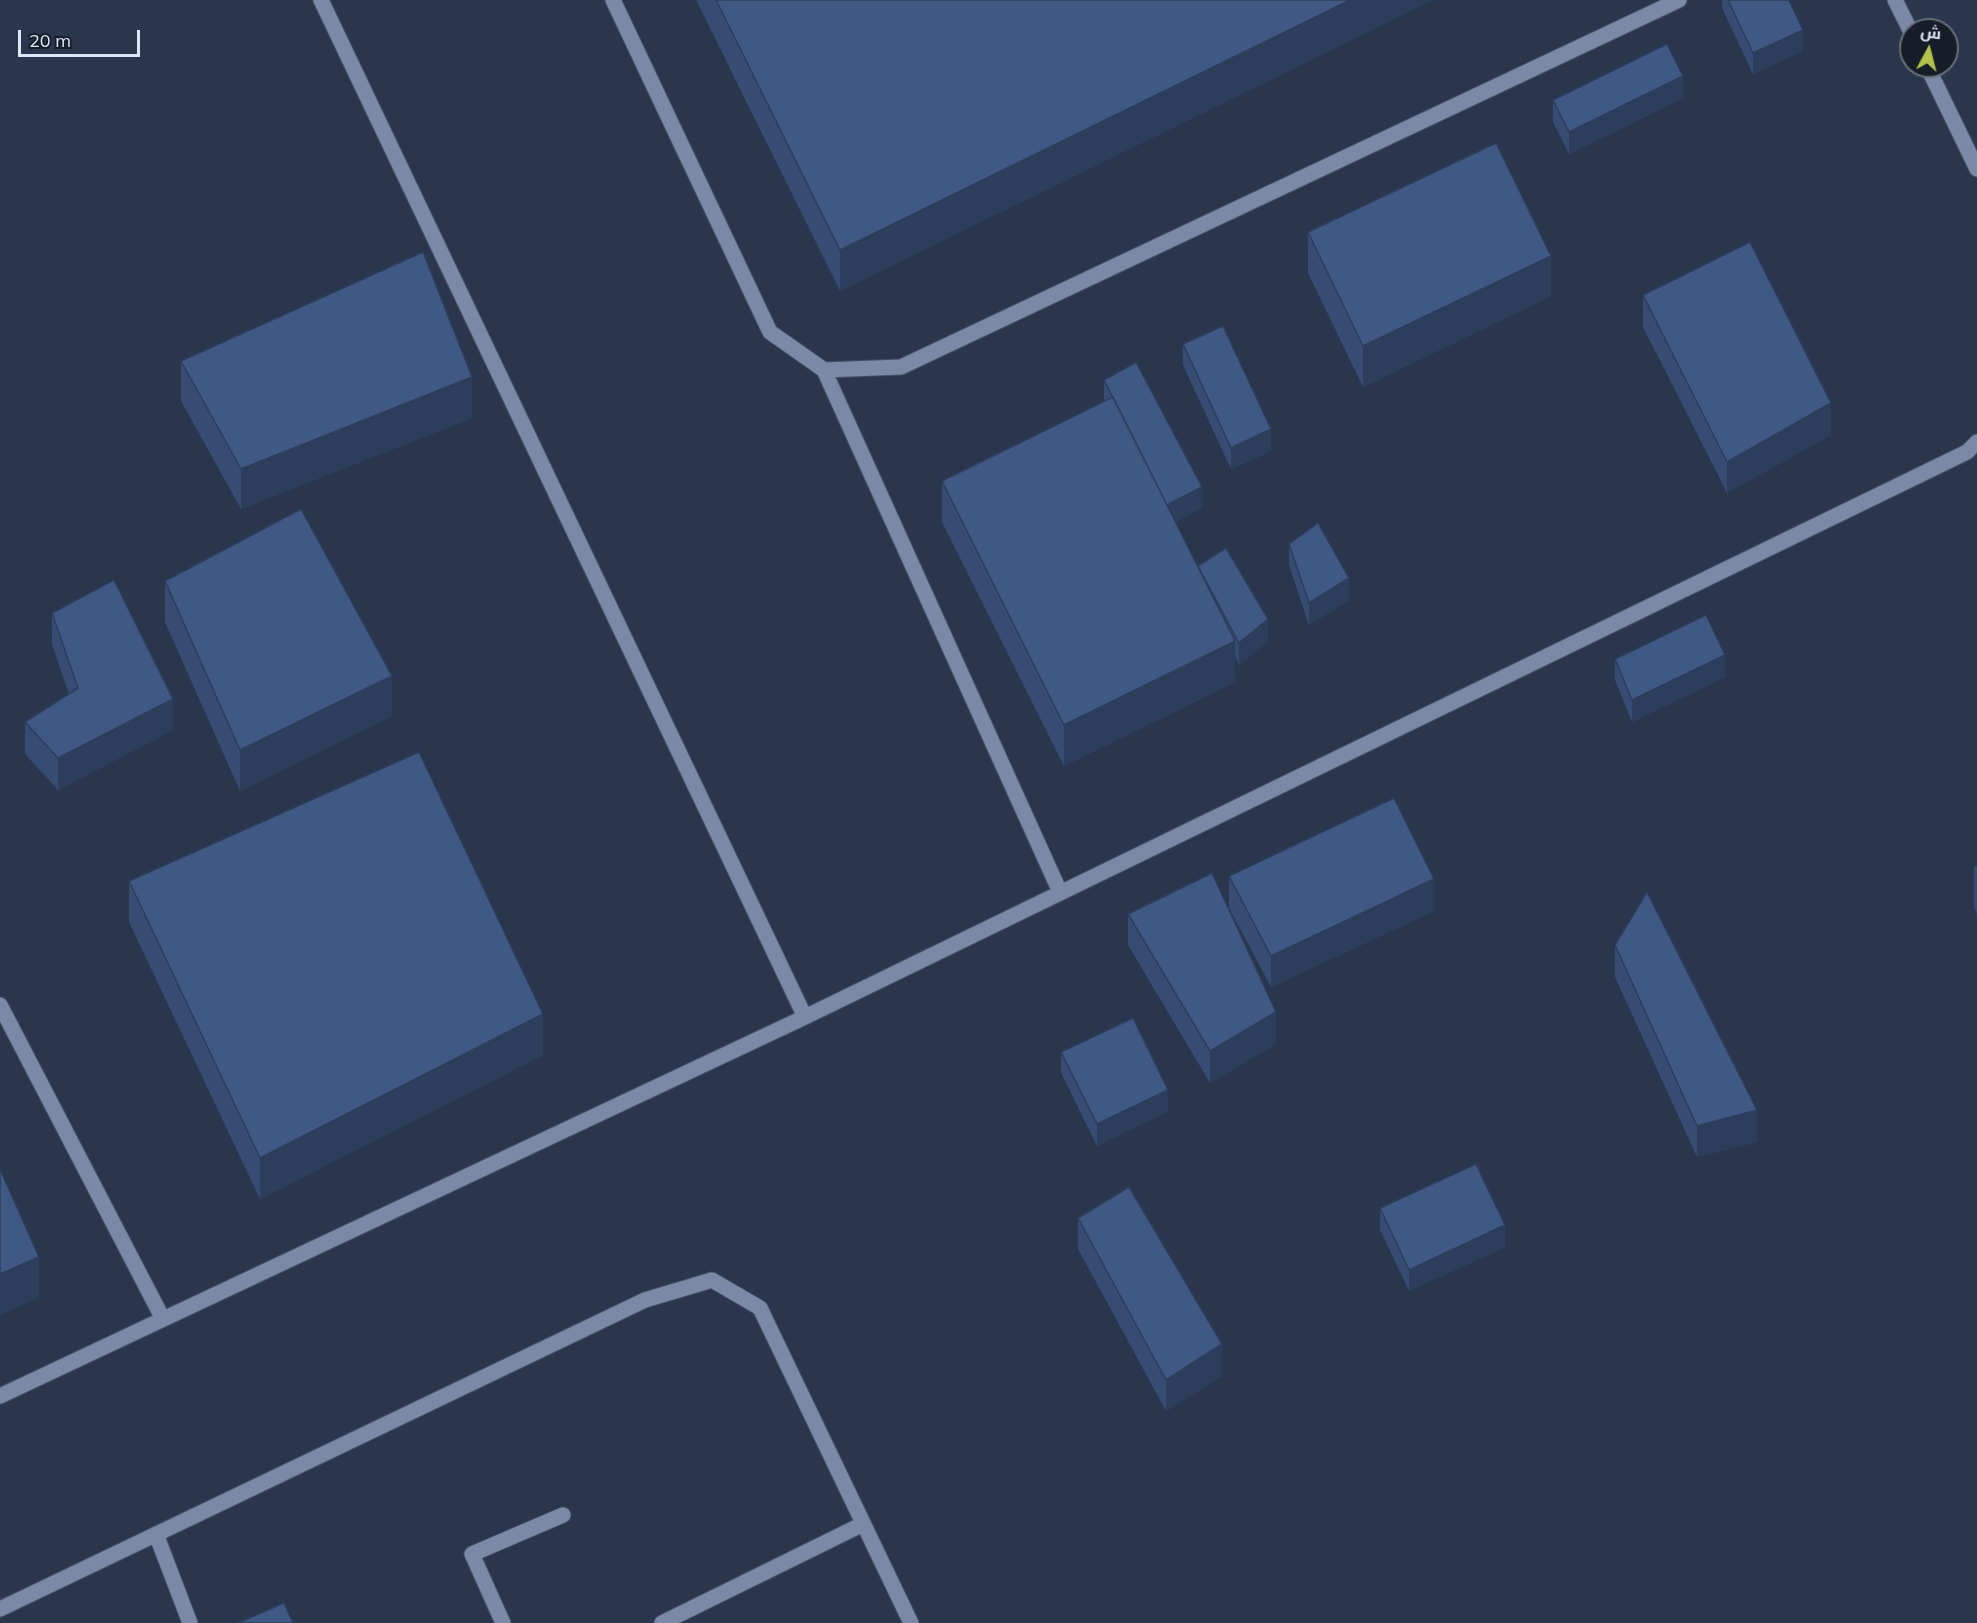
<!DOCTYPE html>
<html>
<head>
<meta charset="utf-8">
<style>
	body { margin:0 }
	#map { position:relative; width:1977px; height:1623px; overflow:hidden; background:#29364e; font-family:Mulish,Cairo,sans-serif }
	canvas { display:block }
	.north { position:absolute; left:1899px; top:18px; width:60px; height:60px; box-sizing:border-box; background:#171d28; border:2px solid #676e7a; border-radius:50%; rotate:7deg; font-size:16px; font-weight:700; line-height:24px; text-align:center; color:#dee7f6 }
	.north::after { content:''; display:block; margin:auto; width:21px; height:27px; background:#b3c24b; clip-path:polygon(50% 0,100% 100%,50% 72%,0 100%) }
	.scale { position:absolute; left:18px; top:30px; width:122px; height:27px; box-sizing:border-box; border:3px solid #dee7f6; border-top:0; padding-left:8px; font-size:18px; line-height:21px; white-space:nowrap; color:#dee7f6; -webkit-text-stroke:4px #171d28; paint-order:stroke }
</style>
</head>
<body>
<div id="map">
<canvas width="1977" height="1623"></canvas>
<div class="north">ش</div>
<div class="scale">20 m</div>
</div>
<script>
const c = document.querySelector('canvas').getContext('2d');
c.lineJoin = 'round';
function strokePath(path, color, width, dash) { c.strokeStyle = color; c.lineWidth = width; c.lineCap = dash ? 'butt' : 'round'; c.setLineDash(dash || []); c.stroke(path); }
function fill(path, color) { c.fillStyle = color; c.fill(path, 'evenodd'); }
const service = new Path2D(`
	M321,0L805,1017
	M613,0L770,332L824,370L901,367L1679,0
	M1895,0L1911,32
	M1927,66L1977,169
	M824,370L1060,892
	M0,1005L163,1319
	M0,1396L805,1017L1967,452L1977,442
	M156,1534L190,1623
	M0,1609L645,1300L712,1280L760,1308L911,1623
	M503,1623L472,1554L563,1515
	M662,1623L863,1524`);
const wall = new Path2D(`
	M696,0H1433L840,291Z
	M1722,0H1789L1803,51L1753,74L1722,8Z
	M1683,98L1569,154L1553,122V100Z
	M1308,232L1551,296L1363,387L1308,273Z
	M1643,295L1831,435L1727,493L1643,327Z
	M1183,344L1271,451L1231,469L1183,365Z
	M181,361L472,418L241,509L181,401Z
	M1104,380L1202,508L1175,522L1198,568L1268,641L1239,665L1235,656V682L1064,766L942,522V481L1104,401Z
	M1289,544L1349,600L1309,625L1289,565Z
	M165,581L392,716L240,791L165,622Z
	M52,613L173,730L58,790L25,754V722L69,694L52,645Z
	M1615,659L1725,677L1632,722L1615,680Z
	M1977,866V914L1974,908V867Z
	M1229,876L1434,911L1271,987L1229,908Z
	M129,881L543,1055L260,1199L129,922Z
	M1128,914L1276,1044L1210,1083L1128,945Z
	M1615,945L1757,1142L1697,1157L1615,977Z
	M1061,1052L1168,1111L1097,1146L1061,1073Z
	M1380,1208L1505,1247L1409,1291L1380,1230Z
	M1078,1218L1222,1376L1166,1411L1078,1249Z`);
const shadedWall = new Path2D(`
	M1350,0H1433L840,291V250Z
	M1803,30V51L1753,74V53Z
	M1683,76V98L1569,154V132Z
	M1551,256V296L1363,387V346Z
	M472,377V418L241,509V469Z
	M1831,403V435L1727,493V462Z
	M1271,429V451L1231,469V448Z
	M1202,487V508L1167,527V506Z
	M1349,578V600L1309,625V603Z
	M1268,619V641L1239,665V643Z
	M1235,641V682L1064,766V725Z
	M1725,655V677L1632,722V700Z
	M392,676V716L240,791V750Z
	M173,699V730L58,790V758Z
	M1434,879V911L1271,987V956Z
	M1276,1012V1044L1210,1083V1051Z
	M543,1014V1055L260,1199V1158Z
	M1168,1090V1111L1097,1146V1124Z
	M1757,1110V1142L1697,1157V1126Z
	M1505,1225V1247L1409,1291V1270Z
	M39,1257V1298L0,1315V1274Z
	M1222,1344V1376L1166,1411V1380Z`);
const building = new Path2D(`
	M716,0H1350L840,250Z
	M1728,0H1789L1803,30L1753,53Z
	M1667,44L1683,76L1569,132L1553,100Z
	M1496,143L1551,256L1363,346L1308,232Z
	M1750,242L1831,403L1727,462L1643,295Z
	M423,252L472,377L241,469L181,361Z
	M1223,326L1271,429L1231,448L1183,344Z
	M1136,362L1202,487L1167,505L1104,380Z
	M1113,397L1235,641L1064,725L942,481Z
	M301,509L392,676L240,750L165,581Z
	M1318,523L1349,578L1309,603L1289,544Z
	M1226,548L1268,619L1239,643L1198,566Z
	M114,580L173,699L58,758L25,722L78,688L52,613Z
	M1706,615L1725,655L1632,700L1615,659Z
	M419,752L543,1014L260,1158L129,881Z
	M1394,798L1434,879L1271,956L1229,876Z
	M1212,873L1276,1012L1210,1051L1128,914Z
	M1647,892L1757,1110L1697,1126L1615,945Z
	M1133,1018L1168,1090L1097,1124L1061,1052Z
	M1476,1164L1505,1225L1409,1270L1380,1208Z
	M0,1169L39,1257L0,1274Z
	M1129,1187L1222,1344L1166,1380L1078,1218Z
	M284,1603L293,1623H238Z`);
strokePath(service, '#465266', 17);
strokePath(service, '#7a8aa6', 15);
fill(wall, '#374c72');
fill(shadedWall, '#2d3e5c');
fill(building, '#405884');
strokePath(building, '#2d3e5c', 1.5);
</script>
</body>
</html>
